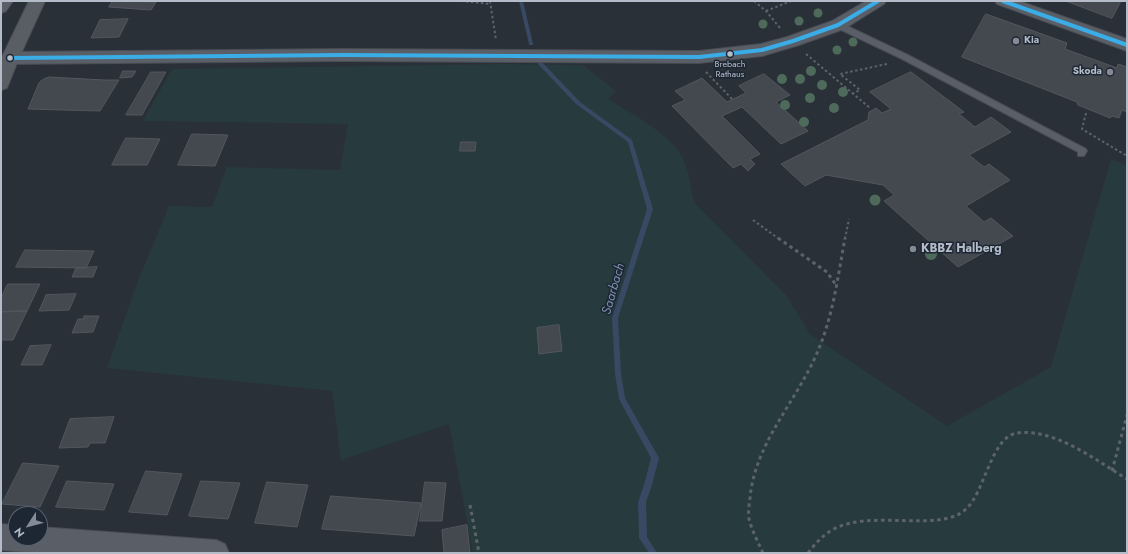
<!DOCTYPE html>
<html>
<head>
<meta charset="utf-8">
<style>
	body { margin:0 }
	#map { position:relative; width:1128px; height:554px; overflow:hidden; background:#2a3038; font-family:Jost,sans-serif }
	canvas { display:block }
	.frame { position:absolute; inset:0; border:2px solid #b4bcc9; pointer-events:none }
	.north { position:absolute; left:8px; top:506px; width:40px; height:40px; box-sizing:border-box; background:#1d2633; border:1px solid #59626f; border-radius:50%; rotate:234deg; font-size:11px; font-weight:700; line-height:16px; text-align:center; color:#b4bcc9 }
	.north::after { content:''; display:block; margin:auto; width:14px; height:18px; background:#848b96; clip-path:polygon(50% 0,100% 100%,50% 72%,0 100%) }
</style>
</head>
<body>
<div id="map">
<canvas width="1128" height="554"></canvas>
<div class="frame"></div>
<div class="north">N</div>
</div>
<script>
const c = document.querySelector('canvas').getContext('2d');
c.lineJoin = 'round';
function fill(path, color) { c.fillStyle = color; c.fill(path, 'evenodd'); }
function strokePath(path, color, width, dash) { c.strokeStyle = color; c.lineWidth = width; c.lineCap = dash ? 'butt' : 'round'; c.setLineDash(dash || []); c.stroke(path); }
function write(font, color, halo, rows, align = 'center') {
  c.font = font + ' Jost,sans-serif'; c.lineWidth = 3; c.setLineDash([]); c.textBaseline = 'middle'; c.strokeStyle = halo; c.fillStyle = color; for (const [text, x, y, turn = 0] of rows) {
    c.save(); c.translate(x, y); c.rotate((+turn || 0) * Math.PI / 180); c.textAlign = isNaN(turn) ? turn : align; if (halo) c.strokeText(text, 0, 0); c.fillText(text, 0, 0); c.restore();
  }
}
const green = new Path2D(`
	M500,64L583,65L616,91L608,99C630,113 671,134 682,157C689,170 691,188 694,202L786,295L810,334L947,426L1051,367L1111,159L1127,166V553H473L449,424L341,460L332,391L107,368L138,281L169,206L212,207L227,167L340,170L348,124L143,121L172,69Z`);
const stream = new Path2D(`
	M519,1H523L533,44V45H529V44Z
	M540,61L542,62L580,102L632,140L653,209L618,318L621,374L625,398L659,458L652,485L646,502L647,537L657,553H649L639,538L638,502L644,485L651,458L619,399L615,374L612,318L647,209L628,142L576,104L538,64V63Z`);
const building = new Path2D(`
	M113,1L156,2L151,10L109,7Z
	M1066,1H1121L1112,18Z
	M986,14L1067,43L1065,49L1117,68L1118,64L1127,67V112L1122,110L1119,118L1112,116L1110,118L1078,105L1077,102L962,57Z
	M128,19L119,37L91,38L100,20Z
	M123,71H136L132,77L120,78Z
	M151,72H166L142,115H126Z
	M911,72L964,112L959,114L975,127L991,117L1011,132L969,155L984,167L989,164L1010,180L966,206L984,222L991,218L1013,236L958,267L884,201L894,195L883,185L826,175L805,186L781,164L868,120L869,112L876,108L882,113L891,109L870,92Z
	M764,74L790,95L776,102L808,131L781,144L742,107L722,116L760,154L750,159L755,164L748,171L741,164L733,168L672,106L685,100L675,91L702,78L727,102L746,93L739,86Z
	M49,77L104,80H119L100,111L28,109L39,83L42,80Z
	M192,134L228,135L215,166L178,165Z
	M126,138L160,139L147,165H112Z
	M461,142H476L475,151H460Z
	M25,250L94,251L86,268L16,267Z
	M97,267L93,277H72L76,268Z
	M8,284H40L27,311L1,312V298Z
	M76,294L69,310L39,311L46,295Z
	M27,311L13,340H1V312Z
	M84,316H99L93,332L72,333L78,319H84Z
	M559,325L562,351L539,354L537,328Z
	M51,345L42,365H21L30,346Z
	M114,417L105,443H90L88,447L59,448L70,419Z
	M23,463L59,466L40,507L2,504Z
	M146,471L182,474L167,515L129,512Z
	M67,481L114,484L104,510L56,507Z
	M201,481L240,483L228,519L189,516Z
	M267,482L308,485L297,527L255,523Z
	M425,482L446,483L442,521H420Z
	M331,496L421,503L414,536L322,529Z
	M467,525L470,553H444L442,530Z`);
const pathFar1 = new Path2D(`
	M461,1L490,4
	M490,1L496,40
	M754,1L766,11L780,28
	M766,11L791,1
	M806,54L870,108
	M706,72L732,99
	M852,94L860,90L840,74L887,64
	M1086,113L1082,129L1127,156
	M753,220L779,239
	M845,239L849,219`);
const path = new Path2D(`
	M778,238L827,272L836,285
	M1112,471L1127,415
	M470,505L479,553
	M763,553C758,542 752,531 749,519C748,512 749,505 750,498C755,443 796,402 817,353C833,317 838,276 845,238
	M808,553C815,544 822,536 832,530C870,508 940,534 966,509C985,492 991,437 1017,433C1055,428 1097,461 1127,479`);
const service = new Path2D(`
	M835,23H841L908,55L1086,149L1087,151L1084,156H1078V152L902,59L835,27Z`);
const minor = new Path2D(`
	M1,1H13L6,11L1,13Z
	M1,524L16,525V538H40V527L216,540L225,544L229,553H38L1,550Z`);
const tertiary = new Path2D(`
	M866,1H886L884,4L844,29L799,45L762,56L699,63L343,61L10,64L4,62L1,58L4,54L10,52L343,49L699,51L761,44L787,37L832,21Z
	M995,1H1019L1127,39V51L997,4Z`);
const secondary = new Path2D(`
	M29,1H45L19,58L7,88L1,90V59Z`);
const bus1 = new Path2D(`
	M1003,1L1127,45
	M10,58L343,55L699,57L762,50L793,41L838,25L878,1`);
const trees = [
	[818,13,4.5],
	[799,21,4.5],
	[763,24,4.5],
	[853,42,4.5],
	[837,50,4.5],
	[811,71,5],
	[782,79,5],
	[800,79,5],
	[822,85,5],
	[843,92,5],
	[810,98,5],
	[785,105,5],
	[834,108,5],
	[804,122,5],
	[875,200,5.5],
	[931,254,6]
];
const markers = [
	[1016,41,4,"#848b96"],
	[730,54,3.5,"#b4bcc9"],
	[10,58,3.5,"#b4bcc9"],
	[1110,72,4,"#848b96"],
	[913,249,4,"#848b96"]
];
const farBusnames = [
	["Brebach",730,65],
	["Rathaus",730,75]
];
const farPoinames = [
	["Kia",1024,41],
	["Skoda",1102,72,"right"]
];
const poiNames = [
	["KBBZ Halberg",921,249]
];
const waterNames = [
	["Saarbach",614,289,-74]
];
fill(green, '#273a3e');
fill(stream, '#384963');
fill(building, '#444950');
strokePath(building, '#52575f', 1);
strokePath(service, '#484c53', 2);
strokePath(minor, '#484c53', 2);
strokePath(tertiary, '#484c53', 2);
strokePath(secondary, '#484c53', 2);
strokePath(pathFar1, '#5d636a', 2, [2.5, 2.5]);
strokePath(path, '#5d636a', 3, [3.5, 3.5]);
fill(service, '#5a5e66');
fill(minor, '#5a5e66');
fill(tertiary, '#5a5e66');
fill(secondary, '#595d64');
strokePath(bus1, '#3aace6', 4);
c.fillStyle = '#4e6a5a';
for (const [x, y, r] of trees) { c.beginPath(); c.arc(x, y, r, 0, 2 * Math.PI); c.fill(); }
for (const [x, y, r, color] of markers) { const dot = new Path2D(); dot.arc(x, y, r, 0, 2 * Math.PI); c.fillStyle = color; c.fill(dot); strokePath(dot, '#1d2633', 1.5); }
write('9px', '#b4bcc9', '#1d2633', farBusnames);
write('bold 10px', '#b4bcc9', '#1d2633', farPoinames, 'left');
write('bold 12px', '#b4bcc9', '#1d2633', poiNames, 'left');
write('italic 13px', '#7c92b1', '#1d2633', waterNames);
</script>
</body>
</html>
